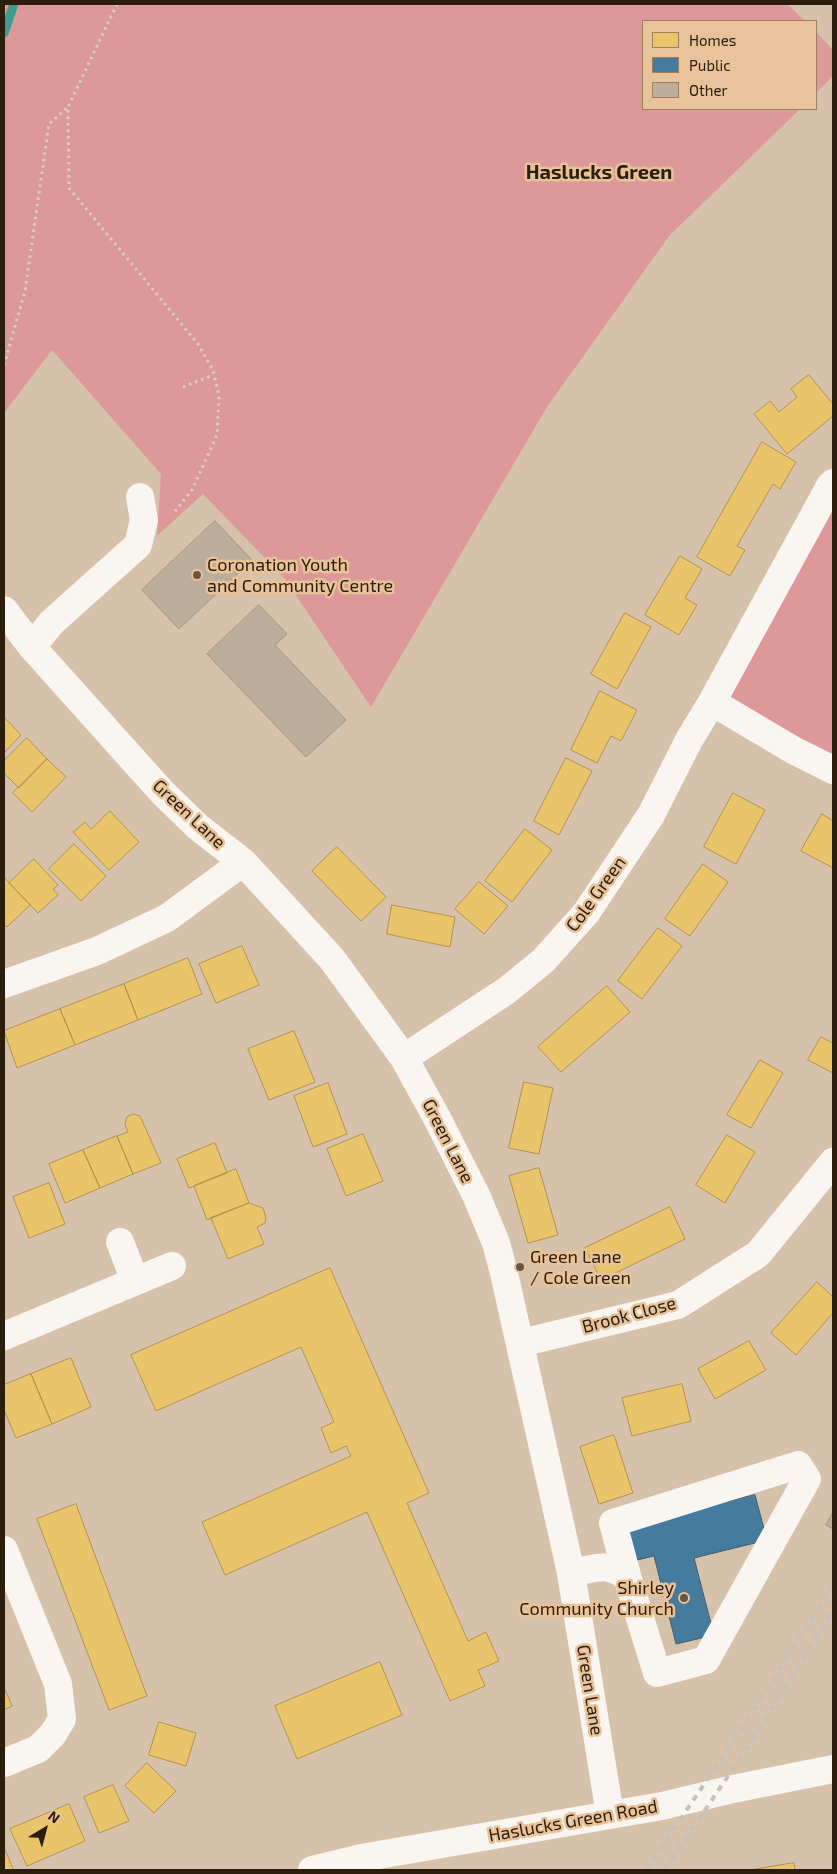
<!DOCTYPE html>
<html>
<head>
<meta charset="utf-8">
<style>
	body { margin:0 }
	#map { position:relative; width:837px; height:1874px; overflow:hidden; background:#d6c1aa; font-family:"Exo 2",sans-serif }
	canvas { display:block }
	.frame { position:absolute; inset:0; border:5px solid #2c1d0d; pointer-events:none }
	.legend { position:absolute; left:642px; top:20px; width:175px; height:90px; box-sizing:border-box; background:#e8c298; border:1px solid #9d8060; margin:0; padding:6px 9px; list-style:none; font-size:15px; color:#2c1d0d }
	.legend li { display:flex; align-items:center; gap:10px; height:25px }
	.legend b { width:25px; border:1px solid #9d8060 }
	.north { position:absolute; left:20px; top:1804px; width:50px; height:50px; -webkit-text-stroke:4px #e8c298; paint-order:stroke; rotate:37deg; font-size:14px; font-weight:700; line-height:20px; text-align:center; color:#2c1d0d }
	.north::after { content:''; display:block; margin:auto; width:18px; height:22px; background:#2c1d0d; clip-path:polygon(50% 0,100% 100%,50% 72%,0 100%) }
</style>
</head>
<body>
<div id="map">
<canvas width="837" height="1874"></canvas>
<div class="frame"></div>
<ul class="legend">
<li><b style="height:14px;background:#e9c46a"></b>Homes</li>
<li><b style="height:14px;background:#457b9d"></b>Public</li>
<li><b style="height:14px;background:#bdad9b"></b>Other</li>
</ul>
<div class="north">N</div>
</div>
<script>
const c = document.querySelector('canvas').getContext('2d');
c.lineJoin = 'round';
function fill(path, color) { c.fillStyle = color; c.fill(path, 'evenodd'); }
function strokePath(path, color, width, dash) { c.strokeStyle = color; c.lineWidth = width; c.lineCap = dash ? 'butt' : 'round'; c.setLineDash(dash || []); c.stroke(path); }
function write(font, color, halo, rows, align = 'center') {
  c.font = font + ' "Exo 2",sans-serif'; c.lineWidth = 5; c.setLineDash([]); c.textBaseline = 'middle'; c.strokeStyle = halo; c.fillStyle = color; for (const [text, x, y, turn = 0] of rows) {
    c.save(); c.translate(x, y); c.rotate((+turn || 0) * Math.PI / 180); c.textAlign = isNaN(turn) ? turn : align; if (halo) c.strokeText(text, 0, 0); c.fillText(text, 0, 0); c.restore();
  }
}
const green = new Path2D(`
	M4,4H787L805,21H643V109H800L669,236L547,407L371,707L285,579L203,494L157,536L161,474L52,350L4,413Z
	M816,32L833,50V76L816,93Z
	M833,483V766L712,702Z`);
const homes = new Path2D(`
	M809,375L833,404V416L787,454L754,414L770,401L779,412L797,397L791,389Z
	M762,442L796,462L780,489L773,484L737,546L745,550L730,576L697,557Z
	M680,556L702,569L685,598L697,605L679,635L645,615Z
	M625,613L651,627L617,689L591,674Z
	M600,691L637,710L621,741L611,736L597,763L571,750Z
	M4,717L21,735L4,753Z
	M27,738L47,759L19,788L4,773V761Z
	M566,758L592,771L559,835L534,821Z
	M47,759L66,777L32,812L13,793Z
	M733,793L765,810L736,864L704,847Z
	M110,811L139,842L109,870L73,832L85,822L91,829Z
	M822,814L833,821V868L801,851Z
	M525,829L552,850L512,902L485,881Z
	M74,844L106,876L81,901L49,869Z
	M337,847L386,897L361,921L312,871Z
	M34,859L58,885L53,889L58,895L38,913L9,883Z
	M703,864L728,882L690,936L665,919Z
	M4,877L30,905L7,927L4,924Z
	M479,882L508,906L484,934L455,909Z
	M392,905L455,917L450,947L387,934Z
	M658,928L682,946L642,999L618,981Z
	M242,946L259,985L216,1003L199,964Z
	M188,958L202,994L138,1020L124,984Z
	M124,984L138,1020L75,1045L60,1009Z
	M607,986L630,1012L561,1072L538,1047Z
	M60,1009L75,1045L17,1068L4,1031Z
	M294,1031L315,1082L269,1100L248,1049Z
	M821,1037L833,1043V1073L808,1060Z
	M760,1060L783,1073L751,1128L727,1115Z
	M524,1082L553,1088L539,1154L509,1148Z
	M328,1083L347,1134L313,1147L294,1096Z
	M134,1114L140,1116L161,1163L133,1174L117,1136L128,1132L125,1124L127,1117Z
	M363,1134L383,1181L346,1196L327,1149Z
	M727,1135L755,1152L725,1203L696,1185Z
	M117,1136L133,1174L100,1188L83,1150Z
	M215,1143L227,1173L189,1188L177,1159Z
	M83,1150L100,1188L65,1203L49,1164Z
	M539,1168L558,1235L528,1243L509,1176Z
	M236,1169L249,1203L207,1220L194,1186Z
	M49,1183L65,1224L29,1238L13,1197Z
	M249,1203L263,1208L266,1218L265,1223L257,1227L264,1244L228,1259L211,1218Z
	M670,1207L685,1239L601,1280L585,1248Z
	M330,1268L429,1493L407,1503L468,1641L486,1632L499,1661L478,1670L485,1686L450,1701L367,1512L225,1575L202,1522L351,1456L346,1446L331,1453L321,1428L334,1422L301,1347L156,1411L131,1355Z
	M817,1282L833,1297V1313L796,1355L771,1333Z
	M749,1341L766,1370L715,1399L698,1369Z
	M71,1358L91,1407L52,1424L31,1374Z
	M31,1374L52,1424L16,1438L4,1410V1385Z
	M682,1384L691,1421L632,1436L622,1398Z
	M614,1435L633,1493L599,1504L580,1447Z
	M76,1504L147,1696L109,1710L37,1519Z
	M380,1662L402,1715L297,1759L275,1706Z
	M4,1687L12,1706L4,1710Z
	M159,1722L196,1733L186,1766L149,1755Z
	M147,1763L176,1791L154,1813L125,1786Z
	M113,1785L129,1821L99,1833L84,1797Z
	M69,1804L85,1841L27,1866L10,1829Z
	M4,1847L13,1869L11,1870H4Z
	M794,1863L795,1870H750Z`);
const public = new Path2D(`
	M755,1495L767,1540L694,1558L714,1635L676,1644L654,1556L633,1561L625,1528Z`);
const stream = new Path2D(`
	M4,33L14,4`);
const building = new Path2D(`
	M215,521L252,560L179,629L142,590Z
	M259,605L287,634L275,645L346,720L306,757L207,654Z
	M833,1512V1529L826,1525Z`);
const path = new Path2D(`
	M117,4L68,107L69,188L198,344L213,370L219,396L217,435L192,490L173,514
	M4,365L25,291L49,124L68,107
	M183,387L213,375`);
const minor = new Path2D(`
	M4,610L32,647L162,792L198,827L243,862L332,959L404,1058L438,1120L476,1195L496,1243L504,1273L571,1573L610,1815
	M32,647L51,623L138,545L144,520L140,497
	M712,702L793,750L833,770
	M4,984L97,951L167,918L243,862
	M404,1058L506,991L543,961L586,913L651,815L689,740L712,702L830,486L833,483
	M120,1242L135,1281
	M4,1336L172,1266
	M521,1343L678,1305L758,1254L833,1162
	M4,1550L58,1684L62,1719L53,1734L38,1749L4,1763
	M571,1573C594,1569 610,1560 628,1579L657,1673L706,1660L807,1479L798,1465L613,1523L628,1579
	M312,1870L361,1858L662,1806L733,1789L833,1769`);
const rail = new Path2D(`
	M646,1870L751,1715L833,1584
	M664,1870L752,1741L833,1610`);
const markers = [
	[197,575,5,"#685644"],
	[520,1267,5,"#685644"],
	[684,1598,5,"#685644"]
];
const poiNames = [
	["Coronation Youth",207,565],
	["and Community Centre",207,586],
	["Green Lane",530,1257],
	["/ Cole Green",530,1278],
	["Shirley",674,1588,"right"],
	["Community Church",674,1609,"right"]
];
const streetNames = [
	["Green Lane",189,814,43],
	["Cole Green",596,894,-54],
	["Green Lane",448,1141,63],
	["Brook Close",629,1315,-15],
	["Green Lane",590,1690,81],
	["Haslucks Green Road",573,1821,-10]
];
const quarterNames = [
	["Haslucks Green",599,172]
];
fill(green, '#dd999a');
fill(homes, '#e9c46a');
strokePath(homes, '#b0924e', 1);
fill(public, '#457b9d');
strokePath(public, '#3e5f72', 1);
strokePath(stream, '#409a8f', 9);
fill(building, '#bdad9b');
strokePath(building, '#a49482', 1);
strokePath(path, '#d7cfc8', 3, [2.5, 4]);
strokePath(minor, '#f9f6f2', 28);
strokePath(rail, '#c6c0b9', 4, [6, 6]);
for (const [x, y, r, color] of markers) { const dot = new Path2D(); dot.arc(x, y, r, 0, 2 * Math.PI); c.fillStyle = color; c.fill(dot); strokePath(dot, '#e8c298', 2); }
write('18px', '#2c1d0d', '#e8c298', poiNames, 'left');
write('18px', '#2c1d0d', '#e8c298', streetNames);
write('bold 20px', '#2c1d0d', '#e8c298', quarterNames);
</script>
</body>
</html>
